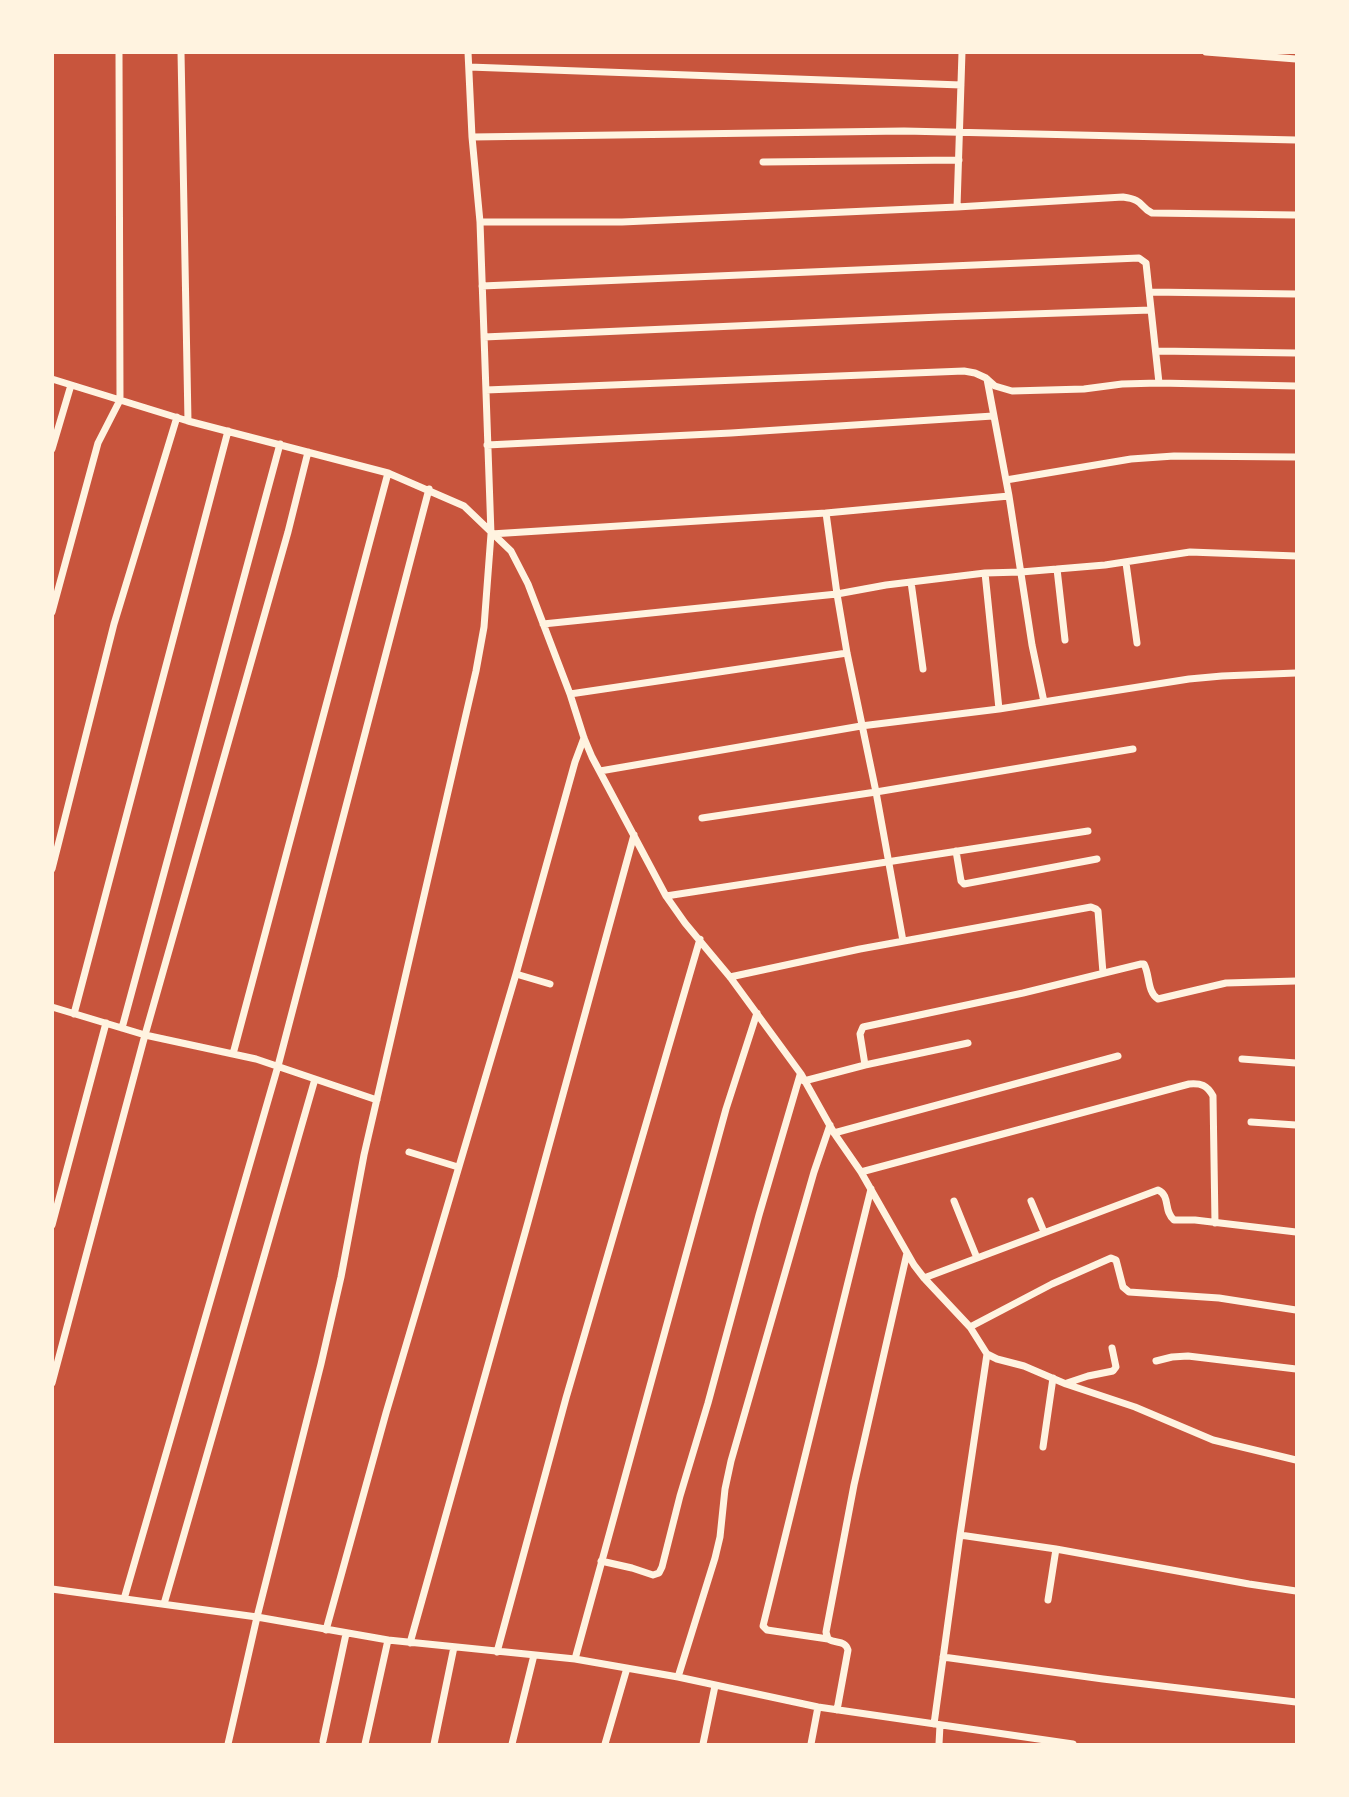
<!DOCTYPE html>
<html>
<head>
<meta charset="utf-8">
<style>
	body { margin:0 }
	#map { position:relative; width:1349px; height:1797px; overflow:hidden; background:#c8553d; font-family:"Roboto Condensed",sans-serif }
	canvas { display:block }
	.frame { position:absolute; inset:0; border:54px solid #fff3e0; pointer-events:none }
</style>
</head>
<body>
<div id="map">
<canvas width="1349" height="1797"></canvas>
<div class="frame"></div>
</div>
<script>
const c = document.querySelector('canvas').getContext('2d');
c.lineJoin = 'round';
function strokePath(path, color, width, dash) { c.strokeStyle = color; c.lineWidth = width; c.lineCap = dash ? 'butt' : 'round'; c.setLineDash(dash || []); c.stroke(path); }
const minor = new Path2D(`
	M181,52L188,421
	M1206,52L1296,59
	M469,67L961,85
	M472,137L904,131L1296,140
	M763,162L959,160
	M957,207L962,52
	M480,222H622L957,207L1123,197C1145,200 1138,206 1152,213L1296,215
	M482,286L1139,258L1146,263L1159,383
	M1150,292L1296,294
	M484,337L940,317L1151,310
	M1157,351L1296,353
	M52,379L188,421L388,473L464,506L511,551L528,584L570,694L584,738L592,757L666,896L685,923L730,977L801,1074L834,1133L861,1172L914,1265L924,1278L970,1327L987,1354L997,1359L1024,1366L1066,1384L1135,1407L1213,1440L1296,1460
	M987,379L1009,496L1032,645L1044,702
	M486,390L964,371L975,373L986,378L995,386L1012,391L1084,389L1122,384L1159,383L1296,386
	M487,445L731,433L993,416
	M52,449L71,385
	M1006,480L1131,459L1174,456L1296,457
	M826,513L837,594L847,653L876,792L903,941
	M491,534L826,513L1009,496
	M1126,563L1137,643
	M1057,569L1065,640
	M985,573L999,709
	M911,582L923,669
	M52,612L98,443L120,400L119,52
	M543,624L837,594L886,585L985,573L1021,572L1105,565L1190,552L1296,556
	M570,694L847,653
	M600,771L861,726L999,709L1189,679L1222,676L1296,673
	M702,818L876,792L1133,749
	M956,851L961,881L964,884L1097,859
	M52,869L114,624L177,417
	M666,896L1088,831
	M516,974L550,984
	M730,977L860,949L1091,907L1096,909L1098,911L1103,973
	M52,1007L145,1035L256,1059L377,1100
	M74,1014L228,431
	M122,1028L280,444
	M233,1054L388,473
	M1242,1059L1296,1063
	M865,1065L860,1034L863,1027L1023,993L1141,964H1144C1150,975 1147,992 1158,999L1226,983L1296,981
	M804,1081L865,1065L968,1043
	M1251,1122L1296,1125
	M834,1133L1118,1056
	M409,1152L458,1167
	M861,1172L1189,1084C1201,1083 1207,1085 1213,1096L1215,1223
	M954,1201L977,1258
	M1031,1201L1044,1232
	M52,1225L106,1023
	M924,1278L1158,1190C1171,1196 1163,1211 1174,1220H1195L1296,1232
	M970,1327L1052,1284L1111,1258L1116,1260L1123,1287L1129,1292L1219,1298L1296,1310
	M1156,1361L1172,1357L1188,1356L1296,1369
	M52,1383L145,1035L288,532L308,452
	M1067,1383L1088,1376L1113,1371L1116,1367L1112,1348
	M1043,1447L1053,1378
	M960,1535L1056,1549L1249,1584L1296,1591
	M601,1561L632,1568L653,1575L659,1573L662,1567L680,1496L708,1403L759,1215L800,1075
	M52,1589L257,1617L388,1640L575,1659L678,1677L818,1707L1073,1744
	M124,1599L278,1066L429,489
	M1048,1600L1056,1549
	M164,1604L315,1079
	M326,1630L386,1413L516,974L575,762L584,738
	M828,1639L767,1630L763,1626L871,1189
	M410,1643L528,1222L634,835
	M497,1652L566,1398L700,939
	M943,1657L1103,1679L1296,1702
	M575,1659L726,1109L757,1013
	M678,1677L715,1558L720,1537L725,1489L731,1461L814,1172L830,1125
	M837,1710L848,1650C845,1640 836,1644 828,1639L826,1632L854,1485L907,1253
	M934,1724L960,1535L987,1354
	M323,1741L346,1634
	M228,1744L257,1617L321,1364L341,1277L364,1155L476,671L484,627L491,534L480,222L472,137L468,52
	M365,1744L388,1640
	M434,1744L454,1647
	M512,1744L534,1655
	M605,1744L627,1668
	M703,1744L715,1686
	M811,1744L818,1707
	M939,1744L940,1725`);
strokePath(minor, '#fff3e0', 7);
</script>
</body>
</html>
